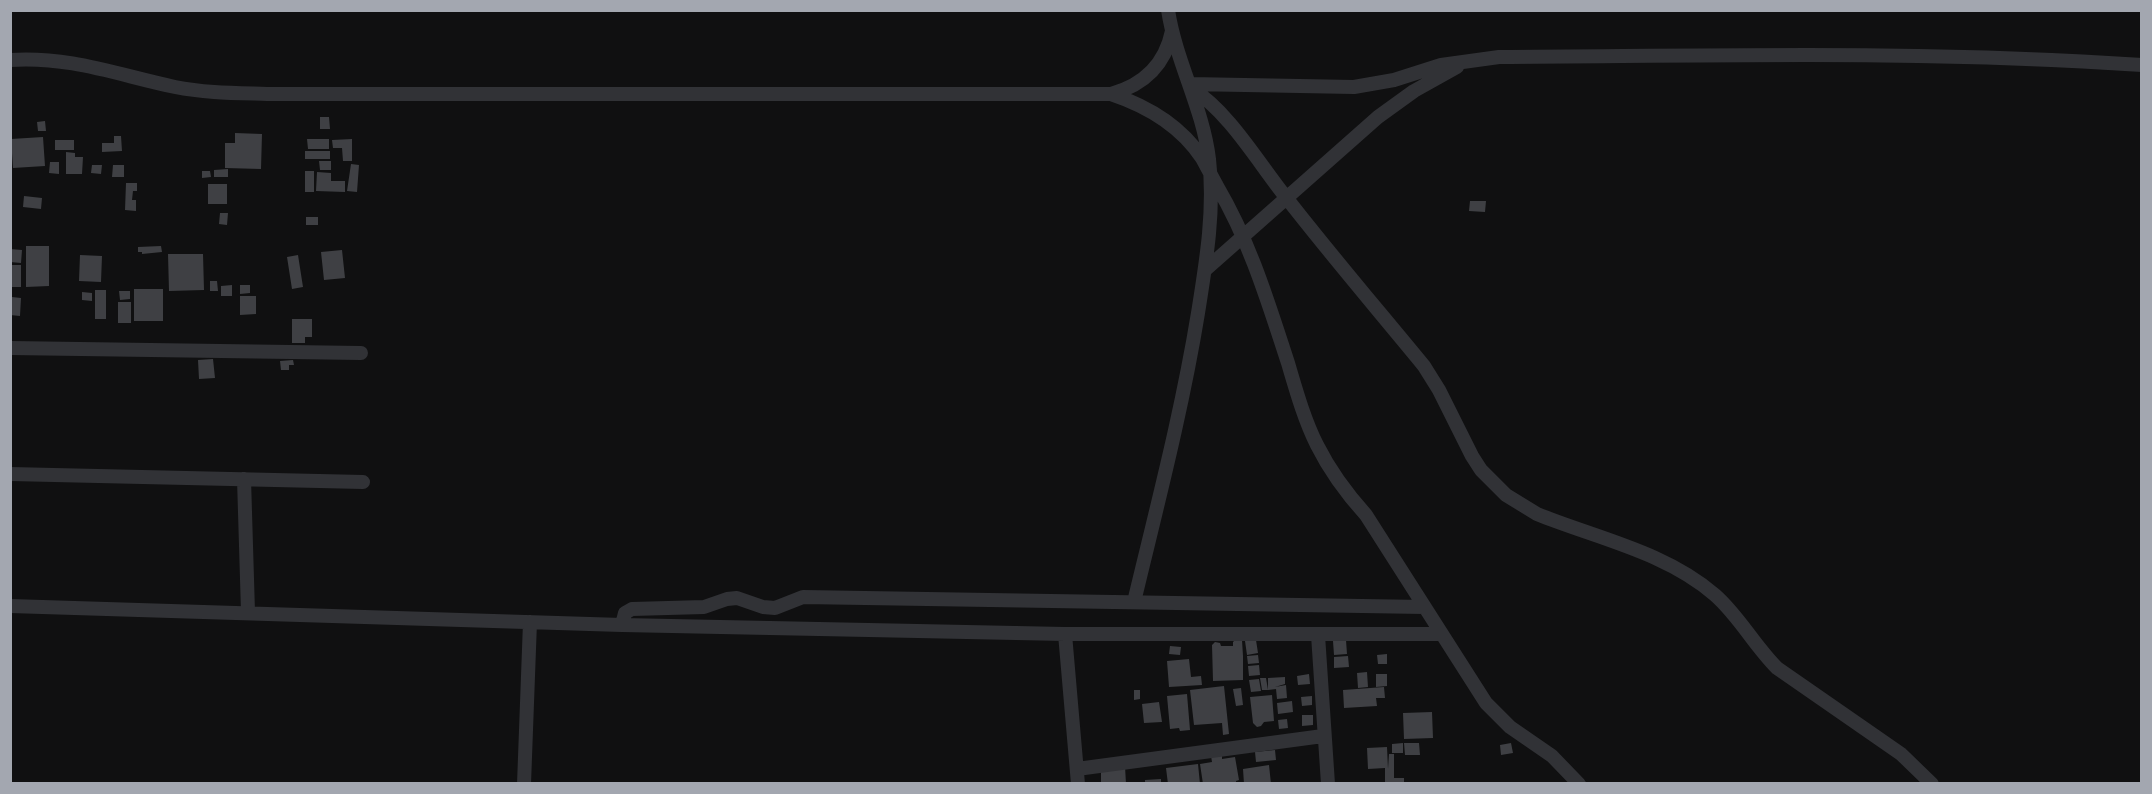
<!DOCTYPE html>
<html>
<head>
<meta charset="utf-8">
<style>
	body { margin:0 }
	#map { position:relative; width:2152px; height:794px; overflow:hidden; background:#101011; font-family:"PT Sans Narrow",sans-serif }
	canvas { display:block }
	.frame { position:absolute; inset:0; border:12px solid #a3a7b0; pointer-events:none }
</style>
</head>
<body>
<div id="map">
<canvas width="2152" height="794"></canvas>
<div class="frame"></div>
</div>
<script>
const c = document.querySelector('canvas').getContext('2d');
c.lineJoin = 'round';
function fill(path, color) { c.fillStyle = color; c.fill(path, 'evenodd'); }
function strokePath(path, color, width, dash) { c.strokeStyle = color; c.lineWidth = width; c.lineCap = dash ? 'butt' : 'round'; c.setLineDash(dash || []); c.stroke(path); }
const building = new Path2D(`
	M320,117H329L330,129H320Z
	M45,121L46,131H38L37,122Z
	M235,133L262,134L261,169L225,168V143H235Z
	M114,136H121L122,151L102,152V143H114Z
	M43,137L45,166L13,168L11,139Z
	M307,139H329V149H308Z
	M352,139V161H343L342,148H333L332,140Z
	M55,140H74V150H55Z
	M305,151H330V159H305Z
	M66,152L75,153V157H83L82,174H66Z
	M319,161H331V170H320Z
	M50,162H59V174L49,173Z
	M351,164L359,165L357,192L347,191Z
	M92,165H102L101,174L91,173Z
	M113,165H124V177H112Z
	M228,169V177H214V170Z
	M202,171H210L211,177L202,178Z
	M305,171H314V192H305Z
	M317,172L331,173V181H345V192L316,191Z
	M126,183H137V191H133L132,200H136V211L125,210Z
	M208,184H227V204H208Z
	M24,196L42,198L41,209L23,207Z
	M1470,201H1486L1485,212L1469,211Z
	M220,213H228L227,225L219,224Z
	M306,217H318V225H306Z
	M26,246H49V286L26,287Z
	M161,246L162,252L142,254V252H138V247Z
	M10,249L22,250L21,263L10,262Z
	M342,250L345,278L324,280L321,252Z
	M168,254H203L204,290L169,291Z
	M80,255L102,256L101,282L79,281Z
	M298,255L303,287L292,289L287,257Z
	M12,265H21V287H11Z
	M210,281H217L218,291H210Z
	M232,285V296H221V286Z
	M240,285H250V293L240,294Z
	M134,289H163V321H134Z
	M95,290H106V319H95Z
	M119,291H130V299L120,300Z
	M82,292L92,293V301L82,300Z
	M240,296H256V314L240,315Z
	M12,297L21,298L20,316L10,315Z
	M118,302H131V323H118Z
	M292,319H312V337H305V343H292Z
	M213,359L215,378L199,379L198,360Z
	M293,360L294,365H289V370H281L280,361Z
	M1236,639L1242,640L1243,656H1240H1243V680L1213,681L1212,645L1215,642L1220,643L1221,646H1233V642Z
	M1256,640L1258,653L1247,655L1245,641Z
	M1346,640L1347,654L1334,655L1333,641Z
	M1170,646L1181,647L1180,655L1169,654Z
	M1387,654V664H1378L1377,655Z
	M1258,655L1259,663L1248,664L1247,656Z
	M1348,656L1349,667L1334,668V657Z
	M1189,659L1191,677L1201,676L1202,685L1169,687L1167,661Z
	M1259,665L1260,675L1249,676L1248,666Z
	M1367,672L1368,687L1358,688L1357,673Z
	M1309,674L1310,684L1298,685L1297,676Z
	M1376,674H1387V686L1376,687Z
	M1285,677V684L1275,687L1286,685L1287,698L1277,699L1276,689L1268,690V678Z
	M1260,678H1266L1268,690H1262Z
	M1259,679L1261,691L1251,692L1249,680Z
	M1224,686L1229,734L1223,735L1222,723L1194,725L1190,690Z
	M1384,687L1385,698H1376L1377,706L1344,708L1343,690Z
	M1241,688L1243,705L1236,706L1233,689Z
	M1134,690H1140V699L1134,700Z
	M1187,694L1190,730L1180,731L1179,728L1170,729L1167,696Z
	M1272,695L1274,721L1264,722L1261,726L1257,727L1253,723L1250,697Z
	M1312,696V705L1302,706L1301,697Z
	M1292,701L1293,712L1278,714L1277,703Z
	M1159,702L1162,722L1144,723L1142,704Z
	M1432,712L1433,738L1404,739L1403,713Z
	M1302,715H1313V725L1302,726Z
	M1287,719L1288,728L1279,729L1278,720Z
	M1403,743V753H1392V744Z
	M1404,743H1419L1420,755H1405Z
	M1511,743L1513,753L1501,755L1500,745Z
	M1387,747L1388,769L1389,754H1394V778H1404V784H1385V768L1368,769L1367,748Z
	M1275,750L1276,760L1256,762L1255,752Z
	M1222,755V759L1235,757L1239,780L1236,781V784H1203L1200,764L1212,762L1211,756Z
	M1198,764L1200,784H1168L1166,768Z
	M1269,765L1271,784H1244L1243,769Z
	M1125,766L1126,784H1101V768Z
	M1161,779V784H1145V780Z`);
const street = new Path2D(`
	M10,60C70,56 118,75 175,87C205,93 236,93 267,94H1111C1144,85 1165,65 1172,31
	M1190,84L1354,87L1394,80L1441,65L1499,57C1713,56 1928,50 2142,65
	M1192,89C1228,111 1258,162 1285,196C1330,254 1378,310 1424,366L1439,390L1472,456L1481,470L1506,495L1537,514C1596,538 1666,552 1715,595C1739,616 1754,645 1777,668L1901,754L1932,784
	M1111,94C1147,106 1180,125 1202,158C1207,167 1212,177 1217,186C1250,242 1268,302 1288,363C1296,390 1304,419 1317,445C1330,471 1347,494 1366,515L1486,703L1510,727L1552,756L1579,784
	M1205,270L1378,117L1414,91L1457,67
	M10,348L361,353
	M10,474L363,482
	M244,479L248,612
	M1134,602C1157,506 1182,411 1198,313C1206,263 1215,210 1209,159C1203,108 1176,62 1168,10
	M10,606L622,625L1065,634H1442
	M622,625L625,613L632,609L704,607L727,599L737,598L763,607L775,608L803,597L1424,607
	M1065,634L1078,784
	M1318,635L1328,784
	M1077,769L1323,736
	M524,784L530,622`);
fill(building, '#3f4044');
strokePath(street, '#313236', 14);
</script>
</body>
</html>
